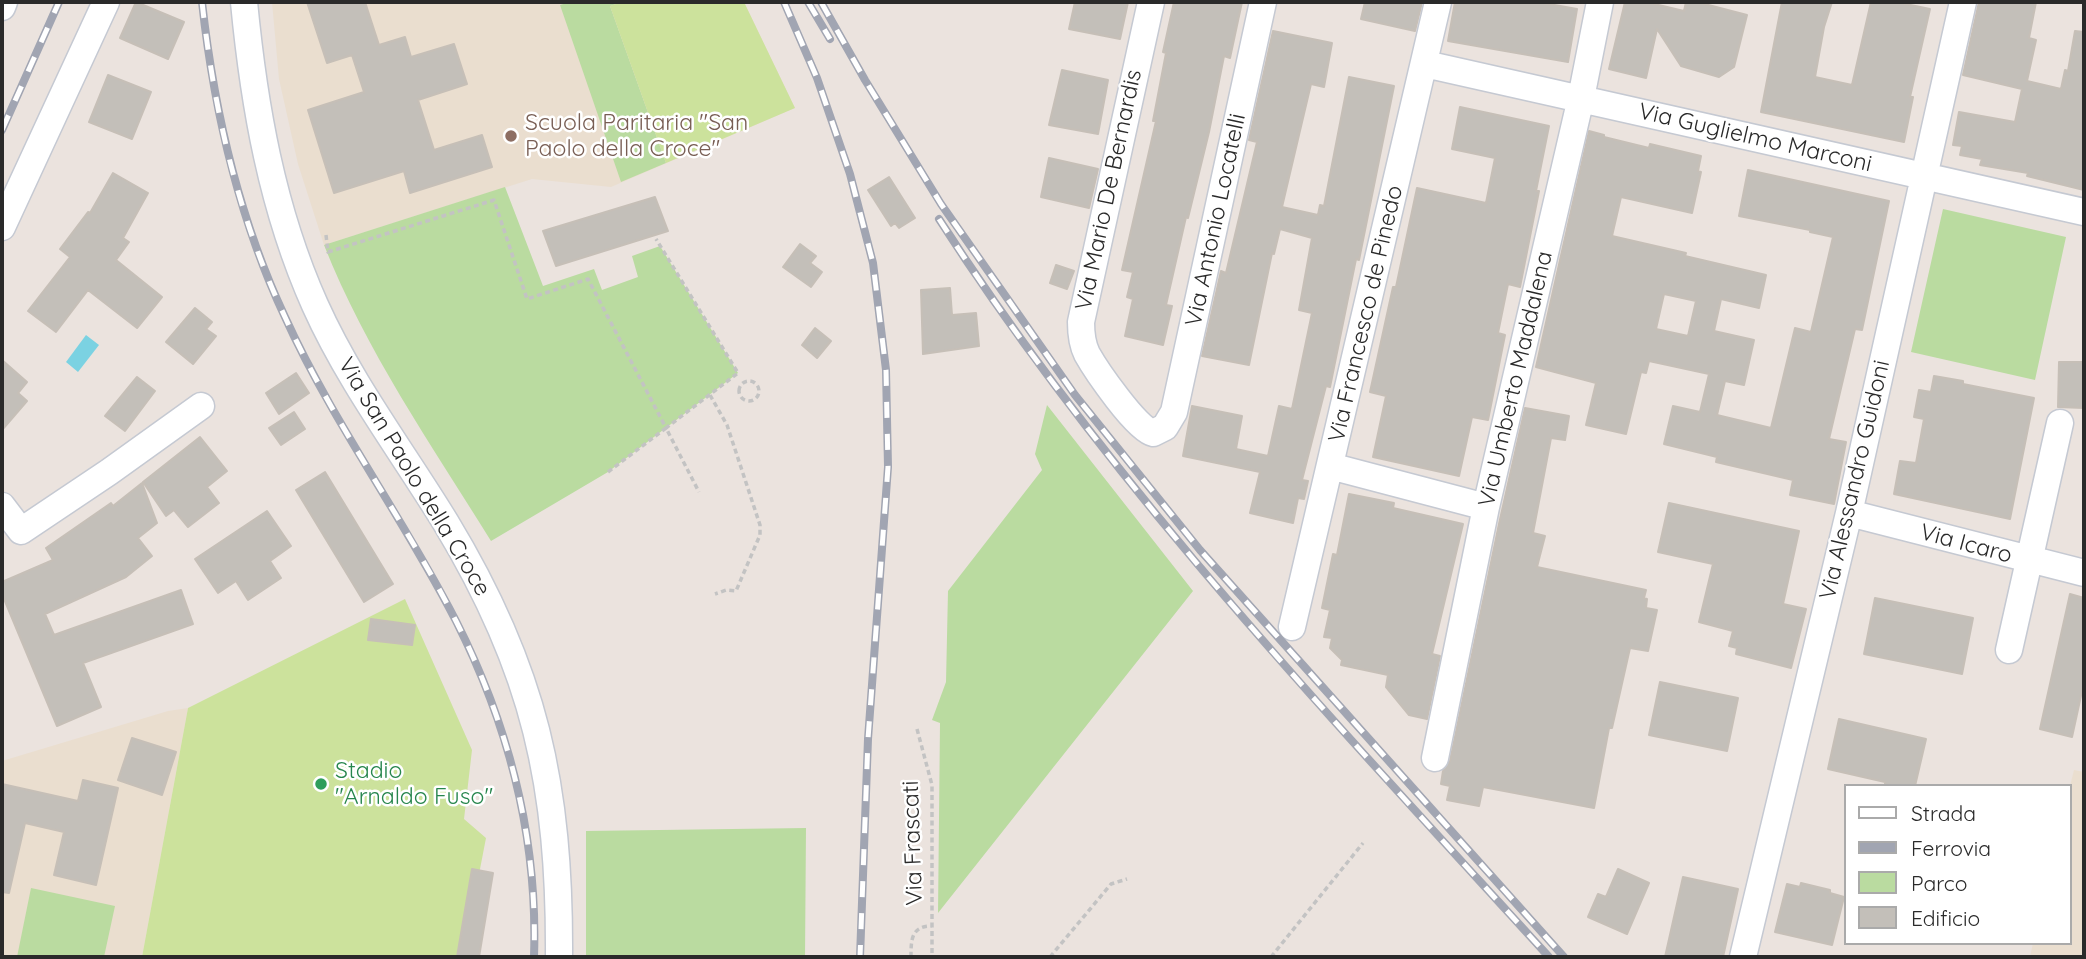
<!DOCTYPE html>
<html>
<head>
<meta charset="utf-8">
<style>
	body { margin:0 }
	#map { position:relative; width:2086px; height:959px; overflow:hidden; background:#ebe3de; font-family:Quicksand,sans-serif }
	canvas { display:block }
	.frame { position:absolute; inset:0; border:4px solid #2a2a2a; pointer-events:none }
	.legend { position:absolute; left:1844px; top:784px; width:228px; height:161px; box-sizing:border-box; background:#fff; border:2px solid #aaa; margin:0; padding:9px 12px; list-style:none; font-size:21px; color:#2a2a2a }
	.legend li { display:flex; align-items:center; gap:14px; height:35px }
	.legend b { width:35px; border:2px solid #aaa }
</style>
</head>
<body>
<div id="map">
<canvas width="2086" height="959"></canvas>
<div class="frame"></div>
<ul class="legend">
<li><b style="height:9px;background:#fff"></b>Strada</li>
<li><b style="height:9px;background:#a1a5b2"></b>Ferrovia</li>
<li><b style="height:19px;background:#badba0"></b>Parco</li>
<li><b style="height:19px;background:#c3bfb9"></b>Edificio</li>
</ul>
</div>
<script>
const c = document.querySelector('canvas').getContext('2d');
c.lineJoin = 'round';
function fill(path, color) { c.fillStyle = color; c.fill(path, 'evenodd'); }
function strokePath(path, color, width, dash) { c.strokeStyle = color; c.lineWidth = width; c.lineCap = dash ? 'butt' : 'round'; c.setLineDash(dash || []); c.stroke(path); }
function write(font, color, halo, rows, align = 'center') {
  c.font = font + ' Quicksand,sans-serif'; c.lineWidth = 5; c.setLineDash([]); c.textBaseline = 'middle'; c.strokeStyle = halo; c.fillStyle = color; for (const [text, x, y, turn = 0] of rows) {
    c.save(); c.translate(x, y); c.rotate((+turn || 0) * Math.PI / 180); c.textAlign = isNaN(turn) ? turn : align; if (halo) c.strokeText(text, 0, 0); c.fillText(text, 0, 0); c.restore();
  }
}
const education = new Path2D(`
	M272,2H744L795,108L611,187L532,179L324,245L298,164L279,79Z
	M188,708L142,957H2V761L168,711Z
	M2074,770L2084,772V957H2030L2033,943H2070V786Z`);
const green = new Path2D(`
	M570,2H622L610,6L666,163L621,182L560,5Z
	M505,187L543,286L594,269L602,290L638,277L632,256L660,246L738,373L608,472L491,541C431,444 366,351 324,245Z
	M1943,209L2066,237L2035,380L1911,352Z
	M1047,405L1193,591L938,913L940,723L932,720L946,682L948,591L1042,470L1035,454Z
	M806,828L805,957H586V831Z
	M31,888L115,906L104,957H17Z`);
const pitch = new Path2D(`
	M622,2H744L795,108L666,163L610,6Z
	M405,599L472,750L464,819L486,838L463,957H142L188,708Z`);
const water = new Path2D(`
	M86,335L99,345L78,372L66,362Z`);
const building = new Path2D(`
	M136,2L184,22L168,59L120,38Z
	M307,2H365L379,45L405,37L411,57L454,44L467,84L418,100L434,150L482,135L492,167L410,193L404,171L334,193L308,110L364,92L352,55L327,63Z
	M1075,2H1128L1120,39L1069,29Z
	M1174,2H1242L1230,58L1224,56L1209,132L1188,218L1186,217L1166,305L1172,306L1163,345L1125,336L1133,299L1127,297L1133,272L1122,270L1156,121H1153L1166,53L1163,52Z
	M1365,2H1422L1415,31L1361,19Z
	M1455,2H1538L1577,9L1568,62L1448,41Z
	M1625,2H1646L1684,11L1686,2H1697L1747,15L1734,67L1719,77L1681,66L1657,29L1646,78L1609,69Z
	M1782,2H1832L1824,27L1815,77L1852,85L1871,2H1896L1930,9L1910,97H1913L1904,142L1761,112Z
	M1979,2H2036L2029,38L2036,40L2027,81L2061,89L2065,70L2068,71L2075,31L2084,32V190L2027,176L2028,173L1980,165L1982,159L1960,155L1962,146L1953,145L1959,112L2015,122L2022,89L1963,75Z
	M1273,31L1332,43L1324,87L1311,84L1282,207L1318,215L1320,205L1324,206L1349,77L1394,86L1359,260L1356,259L1330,387L1326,386L1302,480L1308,481L1304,499L1298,498L1293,523L1250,513L1260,472L1183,456L1192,406L1242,416L1236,449L1268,456L1279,406L1292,409L1312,313L1299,310L1312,238L1280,229L1274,254L1272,253L1249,365L1202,356L1221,271L1226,273L1257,142L1249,140Z
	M1062,70L1108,80L1098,134L1049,125Z
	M108,75L151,92L132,139L89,122Z
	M1460,107L1549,126L1536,191H1539L1520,287L1508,284L1498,333L1505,335L1488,420L1472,417L1459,476L1373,457L1386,396L1370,392L1393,287H1396L1417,188L1486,203L1495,158L1452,149Z
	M1589,131L1604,135V137L1649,148L1650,144L1701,156L1698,171L1701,172L1692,213L1621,197L1612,236L1686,253L1685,256L1766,275L1759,308L1721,299L1714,331L1754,340L1744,385L1725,381L1717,415L1771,428L1795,328L1811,332L1833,237L1810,232V230L1739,216L1748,170L1889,201L1862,330L1855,329L1829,439L1846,442L1834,504L1790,495L1793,480L1716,462L1717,457L1664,444L1673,406L1700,412L1709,374L1649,361L1646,373L1641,372L1626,434L1586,425L1596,383L1536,367ZM1664,294L1696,301L1688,336L1656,329Z
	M1049,158L1098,169L1089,208L1041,197Z
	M113,173L148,193L123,238L129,242L116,260L162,297L137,328L88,290L56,332L28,311L70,257L60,249L88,212L90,213Z
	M889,177L915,218L899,228L895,223L891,226L868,190Z
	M655,197L668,231L556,266L543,231Z
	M800,244L816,256L810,263L822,272L811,287L783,267Z
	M1056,265L1074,271L1067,289L1050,283Z
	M950,288L952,315L976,313L979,346L923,354L921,290Z
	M195,308L212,322L206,329L216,336L193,364L166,342Z
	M815,328L831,341L817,358L802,345Z
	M2,360L27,382L18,393L27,401L2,430Z
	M2059,362H2084V408L2058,407Z
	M296,373L309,393L279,414L266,393Z
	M1934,376L1963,381V384L2034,398L2010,519L1894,494L1900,461L1916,463L1924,419L1914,417L1919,390L1931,392Z
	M137,377L155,391L125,431L105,416Z
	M1525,408L1569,416L1565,440L1551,438L1533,533L1545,536L1537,567L1646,590L1644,598L1647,599L1646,608L1657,610L1648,651L1630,648L1612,728H1609L1594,808L1483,787L1479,806L1447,800L1450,786L1441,784L1443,771L1450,761L1499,524Z
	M294,412L305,429L281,445L269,428Z
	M200,437L227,471L207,487L219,503L188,527L174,510L166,516L143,482Z
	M325,472L393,584L364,602L296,490Z
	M142,483L157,523L138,538L152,556L126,577L45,614L54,635L181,590L193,624L83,663L101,707L57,726L2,594V582L53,560L46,548L111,503L113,506Z
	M1349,494L1394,503L1393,508L1463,524L1432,654L1440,656L1427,719L1409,715L1386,687L1388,675L1341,665L1342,660L1330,648L1332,638L1324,637L1330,610L1322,608L1333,554L1337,555Z
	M1669,503L1799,531L1783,604L1806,609L1791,668L1736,654L1737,648L1729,646L1733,631L1699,622L1713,564L1658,552Z
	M267,511L291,546L270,561L281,578L248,600L236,581L218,593L195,559Z
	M2070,594L2084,598V682L2072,737L2040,729Z
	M1875,598L1973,618L1962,674L1864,654Z
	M371,619L415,625L412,645L368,640Z
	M1660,682L1738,698L1727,751L1649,735Z
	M1839,719L1926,739L1915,786H1885V782L1828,769Z
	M132,738L176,752L162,795L118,780Z
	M83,780L118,788L96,885L54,875L64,832L25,823L9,893L2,892V784L78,801Z
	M472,869L493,873L479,957H457Z
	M1618,869L1649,883L1627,934L1588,917L1598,894L1606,897Z
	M1683,877L1738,889L1723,957H1665Z
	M1801,883L1830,890V893L1844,897L1832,945L1775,932L1787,884L1800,887Z`);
const path = new Path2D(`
	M326,235L328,252L494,200L527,299L588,279L666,428L738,373L656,239
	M739 391a10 10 0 1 1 20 0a10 10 0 1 1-20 0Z
	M710,395L727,425L760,525V535L736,591L726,590L715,594
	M608,472L666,428L699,492
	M917,729L932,785V957
	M911,957C911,940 911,926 932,926
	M1050,957L1111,884L1127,879
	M1271,957L1363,843`);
const minor = new Path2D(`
	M244,2C254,106 272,209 315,305C350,383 402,451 446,523C535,670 560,786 559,957
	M1151,2L1081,322C1081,333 1082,344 1087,354C1096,370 1137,430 1153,433L1165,427L1174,412L1263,2
	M2,7L4,2
	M1425,64L2084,212
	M2,227L106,2
	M1330,466L1486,507
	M2,506L21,531L109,472L201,406
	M1849,513L2084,573
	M1292,627L1438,2
	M2009,650L2060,423
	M1435,758L1486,507L1581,98L1600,2
	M1743,957L1849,513L1963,2`);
const rail = new Path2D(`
	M202,2C214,111 238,217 285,317C333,423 403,517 456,621C509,726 538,839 534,957
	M784,2L817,78L850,174L873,263L886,370L888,467L868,739L860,957
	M808,2L830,39
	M821,2L865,80L941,204L1075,395L1200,550L1564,957
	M2,130L59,2
	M939,219C1112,488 1334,721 1549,957`);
const markers = [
	[511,136,7,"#8d6e63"],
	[321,784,7,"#2e9e5b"]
];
const educationNames = [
	["Scuola Paritaria \"San",525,123],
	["Paolo della Croce\"",525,149]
];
const streetNames = [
	["Via Guglielmo Marconi",1755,138,13],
	["Via Mario De Bernardis",1109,190,-78],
	["Via Antonio Locatelli",1216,220,-78],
	["Via Francesco de Pinedo",1366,314,-77],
	["Via Umberto Maddalena",1516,379,-77],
	["Via San Paolo della Croce",414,477,59],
	["Via Alessandro Guidoni",1855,480,-77],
	["Via Icaro",1966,544,15],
	["Via Frascati",913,843,-92]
];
const leisureNames = [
	["Stadio",335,771],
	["\"Arnaldo Fuso\"",335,797]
];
fill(education, '#eadecf');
fill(green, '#badba0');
fill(pitch, '#cce29c');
fill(water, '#7bd2e2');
fill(building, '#c3bfb9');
strokePath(building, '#c6bfb7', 2);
strokePath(minor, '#c5c9d2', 29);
strokePath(path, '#c3c3c3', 3.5, [5, 3.5]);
strokePath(minor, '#fff', 26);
strokePath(rail, '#a1a5b2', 8);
strokePath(rail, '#fff', 5, [16]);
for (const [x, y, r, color] of markers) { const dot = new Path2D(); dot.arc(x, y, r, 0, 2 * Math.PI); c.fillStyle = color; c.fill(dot); strokePath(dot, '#fff', 2.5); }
write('23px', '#785e54', '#fff', educationNames, 'left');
write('23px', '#2a2a2a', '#fff', streetNames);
write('23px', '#27864d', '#fff', leisureNames, 'left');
</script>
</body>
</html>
